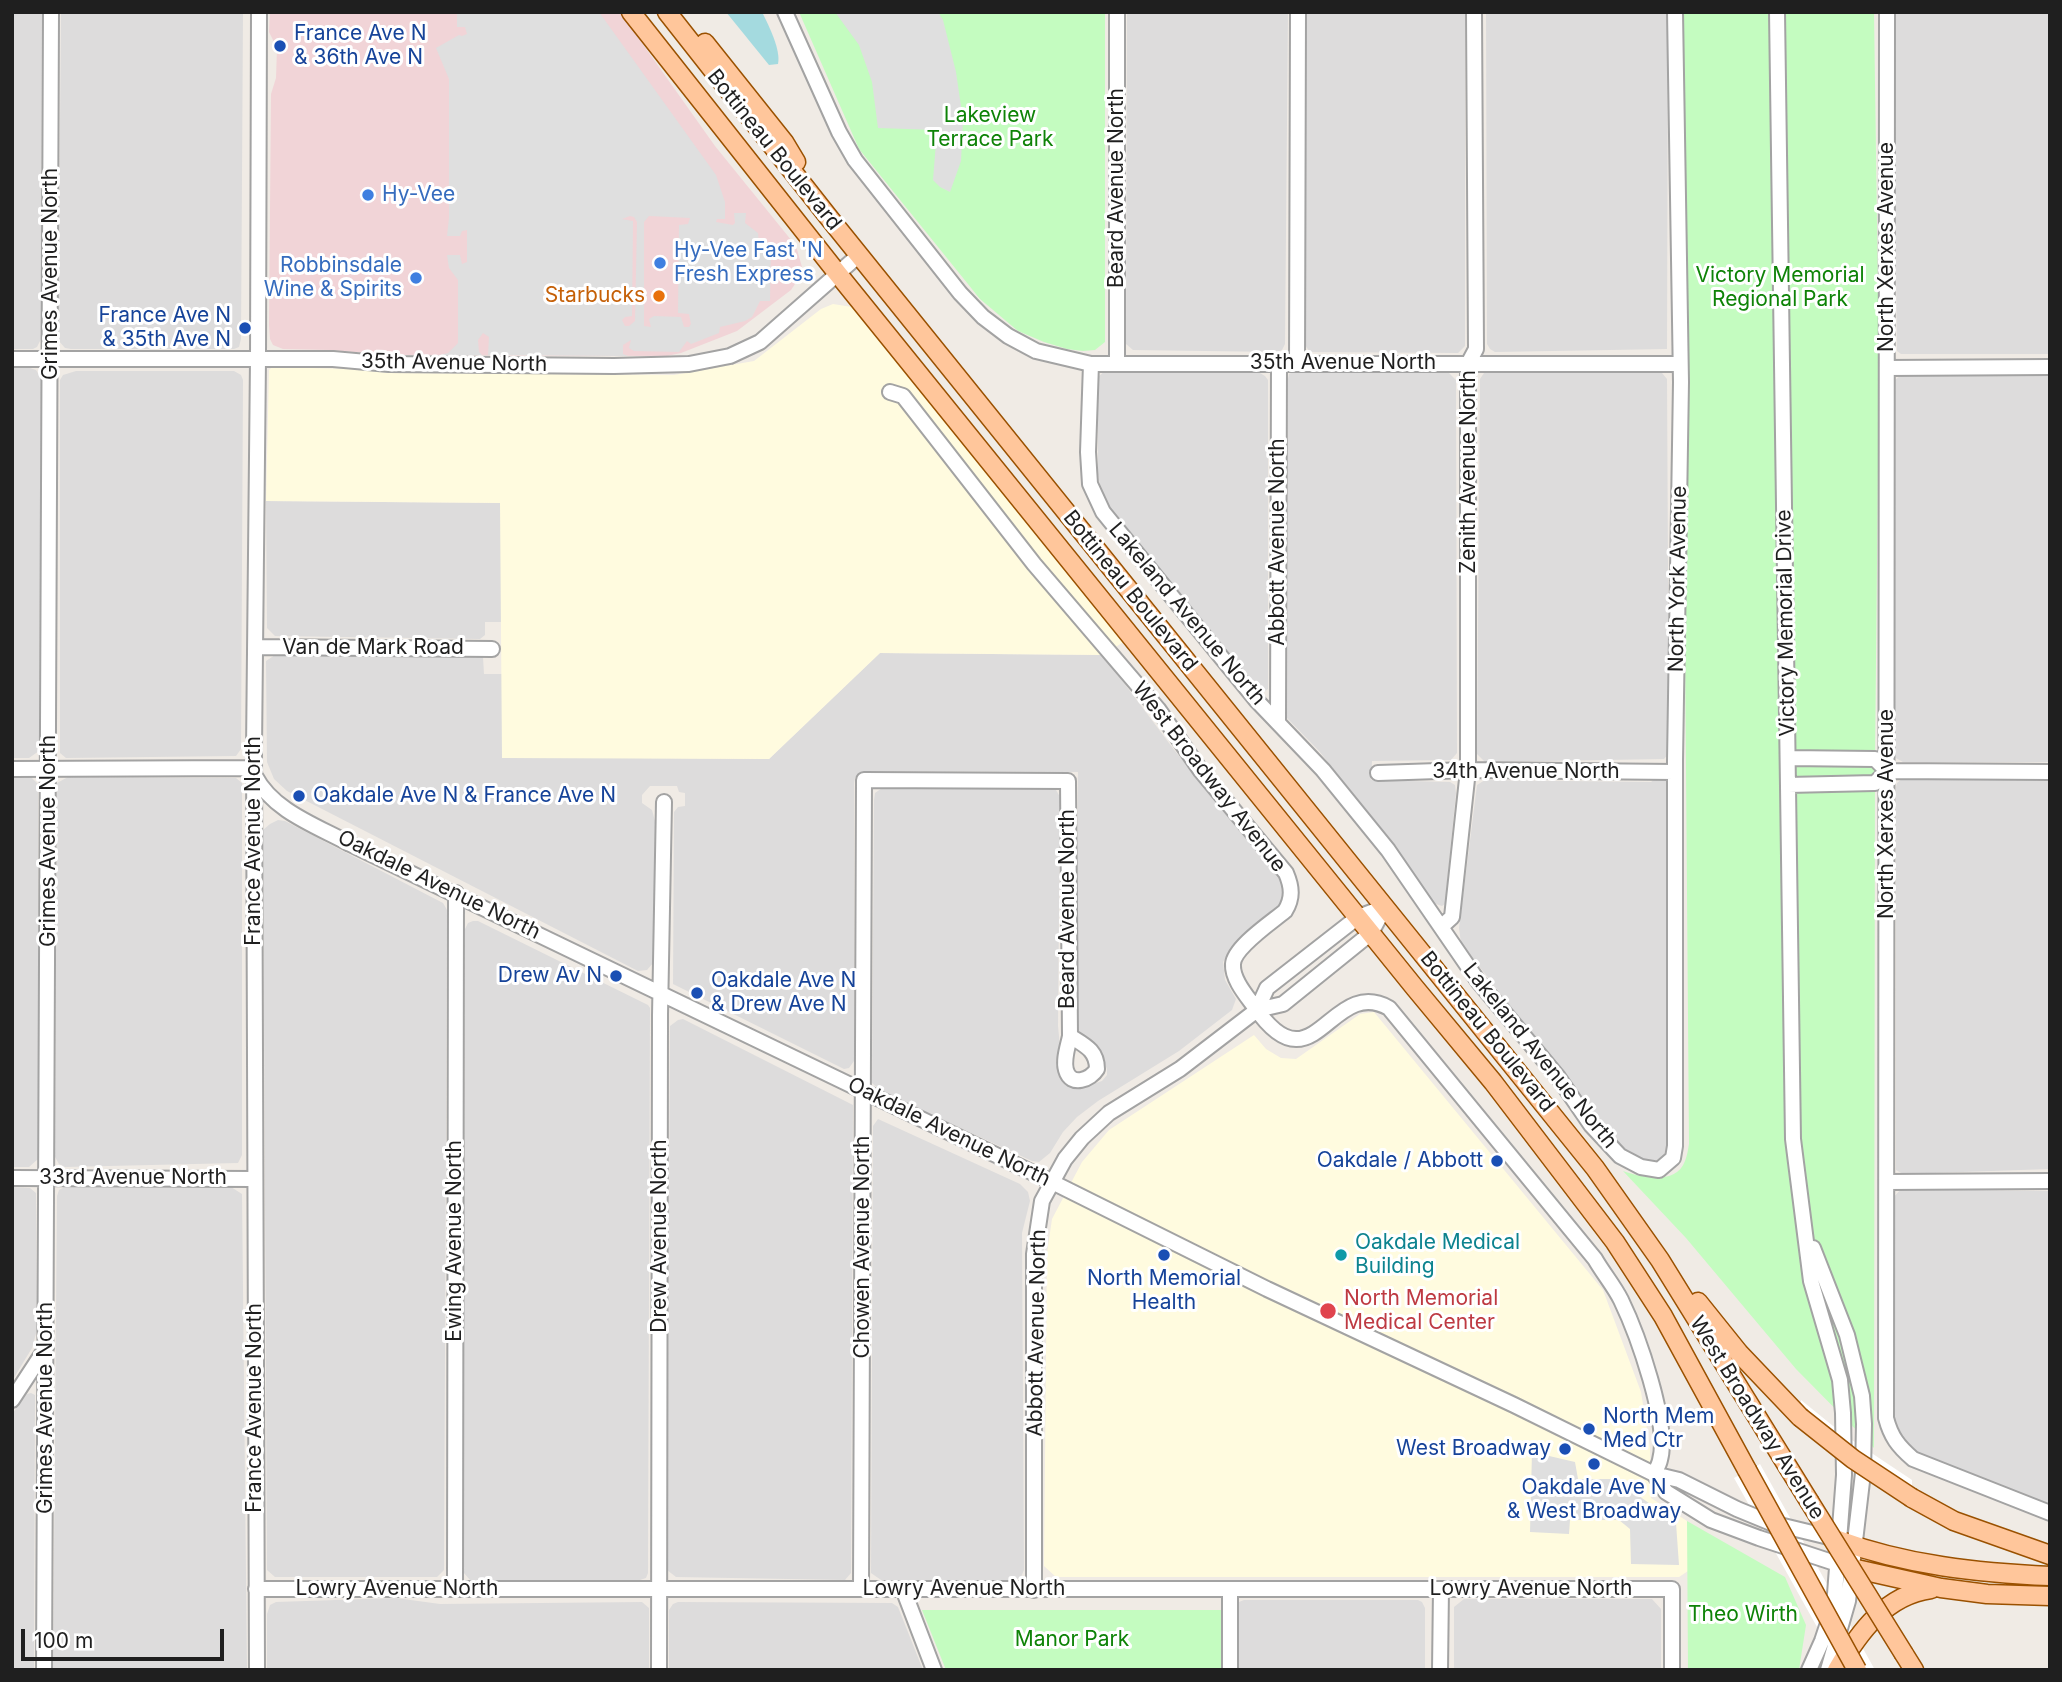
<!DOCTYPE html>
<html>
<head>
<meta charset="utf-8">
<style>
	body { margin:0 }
	#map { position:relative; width:2062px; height:1682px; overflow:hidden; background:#f0ebe5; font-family:Inter,sans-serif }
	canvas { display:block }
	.frame { position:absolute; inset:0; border:14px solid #1f1f1f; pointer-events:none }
	.scale { position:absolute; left:21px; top:1629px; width:203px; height:32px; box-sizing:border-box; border:4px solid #1f1f1f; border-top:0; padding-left:9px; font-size:21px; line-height:24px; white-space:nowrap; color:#1f1f1f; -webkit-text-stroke:5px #fff; paint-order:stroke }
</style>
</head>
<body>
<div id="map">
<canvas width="2062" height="1682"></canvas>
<div class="frame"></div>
<div class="scale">100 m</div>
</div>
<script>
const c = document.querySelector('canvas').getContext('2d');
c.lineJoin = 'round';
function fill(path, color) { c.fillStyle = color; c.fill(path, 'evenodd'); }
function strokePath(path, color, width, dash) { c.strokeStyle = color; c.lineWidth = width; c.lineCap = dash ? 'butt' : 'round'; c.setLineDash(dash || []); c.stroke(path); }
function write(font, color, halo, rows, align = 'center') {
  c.font = font + ' Inter,sans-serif'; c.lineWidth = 6; c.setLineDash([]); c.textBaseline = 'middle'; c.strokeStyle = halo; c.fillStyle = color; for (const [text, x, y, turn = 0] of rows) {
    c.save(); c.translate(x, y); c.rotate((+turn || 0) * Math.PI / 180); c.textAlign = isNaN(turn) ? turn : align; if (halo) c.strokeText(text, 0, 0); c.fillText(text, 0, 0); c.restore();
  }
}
const residential = new Path2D(`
	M12,12H42L41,339L37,347L33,349H12Z
	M61,12H243L241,339L239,347L234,349H71L65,348L58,340Z
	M1127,12H1288L1285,344L1282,350L1277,352L1133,350L1126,344Z
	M1306,12H1465V346L1458,353L1310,352L1304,344Z
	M1486,12H1668L1667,349L1495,352L1490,349L1487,344Z
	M1893,12H2050V354H1901L1897,351Z
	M12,368H30L36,370L41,378L39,751L29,758H12Z
	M76,371H234L241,375L243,380L241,749L236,756L66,758L60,753V380L63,375Z
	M1105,371L1260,373L1265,376L1268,380V689L1264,692L1258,691L1113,514L1101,492L1098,474V382L1099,376Z
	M1295,371L1449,373L1456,380L1457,753L1451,760L1372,761L1371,780L1450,782L1455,785L1456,793L1445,904L1442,906L1433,903L1376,822L1319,751L1287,718L1288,379L1289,374Z
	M1905,372L2050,374V762H1903L1894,757L1891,749L1895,380Z
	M1484,373H1662L1667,379L1669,753L1664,759L1485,762L1477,754L1480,379Z
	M266,501L501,503V622H485V635L480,639L275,636L267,628Z
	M880,653L1103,655L1175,751L1283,882L1284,899L1279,905L1236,942L1223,962L1225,980L1236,999L1232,1010L1179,1051L1098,1101L1077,1117L1063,1132L1050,1153L1039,1162L1032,1161L882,1092L872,1083L874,800L875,793L885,786L1050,787L1056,790L1060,797L1058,1026L1060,1047L1056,1061L1058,1072L1068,1084L1087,1086L1102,1081L1107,1075V1069L1100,1052L1076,1029L1078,772L874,771H866L855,778L854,783V1061L849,1068L844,1069L673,984L674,812L678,807L685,806V793L679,792L677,786H650L642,795V803L652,810L655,821L653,963L647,970L638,971L287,791L274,779L267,762L266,661L275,655L483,657L484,674H502V757L769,759Z
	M1658,776L1671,778L1668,1138L1664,1156L1657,1160L1647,1161L1626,1151L1614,1139L1461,943L1459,928L1477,785L1485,780L1651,782Z
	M12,777H31L38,784V1159L29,1167H12Z
	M68,777L236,778L242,783V1155L238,1163L65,1167L59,1164L55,1157L57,783Z
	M1903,778L2050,781V1169L1903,1174L1896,1170V787L1897,783Z
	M278,820L285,821L443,903L447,910L444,1570L437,1577H275L267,1570L263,830L270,824Z
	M473,921H478L648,1005L650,1008L648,1573L646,1578L640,1580L471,1581L463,1572L465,929L468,923Z
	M683,1019L853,1105L851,1573L845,1580L676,1577L667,1570L670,1026L678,1020Z
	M878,1119L1020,1184L1028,1192L1030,1201L1022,1233L1024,1570L1021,1577L1012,1582H884L871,1573L873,1126Z
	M12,1187L30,1188L36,1193L37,1330L32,1348L12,1381Z
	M64,1187H231L242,1194L247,1670H53L57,1196L59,1190Z
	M1901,1189L2050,1191V1504L1915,1452L1904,1442L1895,1426L1890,1410L1893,1198Z
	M31,1393L35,1395V1398L34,1670H12V1414L27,1394Z
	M396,1598L440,1604L642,1602L649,1608V1670H267V1614L270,1605L276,1602Z
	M1464,1599H1652L1661,1609V1670H1454V1607Z
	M1244,1600H1418L1422,1602L1425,1608V1670H1236V1606L1239,1602Z
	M678,1602L892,1603L898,1607L923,1670H669V1610L673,1604Z`);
const commercial = new Path2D(`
	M270,12H620L715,146L796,246L802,267L799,278L791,290L737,331L681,353L667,356L390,355L330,350L283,349L273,345L270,339L269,325L271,94L276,78L277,48L269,32Z`);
const education = new Path2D(`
	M833,304L852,307L860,312L1125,641L1103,655L880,653L769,759L502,758L500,503L266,501L269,370L272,367L350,369L388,373L674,375L754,361L821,309Z
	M1374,1012L1603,1290L1641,1392L1650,1448L1651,1498L1687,1521L1693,1546L1688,1571L1679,1577H1056L1044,1566L1047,1253L1052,1219L1082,1162L1109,1130L1254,1035L1266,1049L1281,1058L1296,1059L1360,1014Z`);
const park = new Path2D(`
	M799,12H1105V342L1095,350L1083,351L1067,349L1044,342L1018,331L980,299L859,149Z
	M1680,12H1874L1879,366L1875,759L1874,1448L1796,1369L1686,1238L1623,1171C1641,1177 1676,1186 1685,1161C1687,1156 1688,1150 1689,1144Z
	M1687,1521L1785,1577L1806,1625L1799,1670H1688Z
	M922,1610H1223L1222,1670H946Z`);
const parking = new Path2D(`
	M457,12H599L716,175L725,202V219H717L716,222L733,225L735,223L734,213H746L745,223L758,233L759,243H771L770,301H760L752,317L745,321L720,327L719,333L691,344L687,341L679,352L634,351L629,348L631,340L623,345V354L628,356L488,355L489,337L483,333L478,340L479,352L482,355L436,356L448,353L458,343V280L449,268L447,255H460L462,264L467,262V230L462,231L460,236H447L449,218V79L436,48L459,35L462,36L467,34L465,27H457ZM630,216L634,217L637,222L635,321L629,326H625L622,320L625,317L632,316L633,221L622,219ZM649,216L690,218L688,224L679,225L678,313L689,314L691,324L689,327H684L681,317L654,316L649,319L651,327L644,326V222Z
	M835,12H938L943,20L956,72L963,120L961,161L950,192L940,187L933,180L937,130L878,128L872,82L859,45Z
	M1532,1452L1575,1462L1578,1479H1616L1676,1523L1679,1565L1631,1564L1630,1529L1619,1520H1570L1569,1534L1530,1532Z`);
const water = new Path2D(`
	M726,12H762C769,26 781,50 778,64L769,65Z`);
const pier = new Path2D(`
	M1801,1400L1843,1434L1912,1480V1507L1861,1476L1799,1429Z
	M1760,1464L1875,1670H1841L1734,1478Z`);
const minor = new Path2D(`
	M785,12L839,132L855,160L960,293L983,317L1008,336L1036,351L1091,364H1680
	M1117,12V363
	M1777,12L1793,1139L1811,1281L1840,1380L1843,1413L1844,1475L1835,1594L1832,1611L1822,1641L1809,1670
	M1887,12L1886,1418C1891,1437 1898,1446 1913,1459L2050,1513
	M12,359H333L389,364L614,366L689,364L730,356L760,342L859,255
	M1297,363L1298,12
	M1091,364L1088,452L1090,484L1103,512L1257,701L1323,770L1388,850L1478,981L1558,1077L1591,1125L1620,1156L1641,1167L1659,1170L1673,1158L1675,1146V760L1681,382L1675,12
	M1887,368L2050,367
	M890,392L903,396L1034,564L1158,709L1201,771L1286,873C1292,887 1293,898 1285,911C1272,922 1234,947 1233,964C1232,979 1246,995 1254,1006C1314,1094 1330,975 1389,1008L1595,1259C1603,1273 1614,1286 1621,1300C1637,1333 1670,1424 1660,1460C1659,1465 1656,1470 1654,1474
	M255,647L492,649
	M1278,721L1279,363
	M1788,758L1875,759L1887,771L2050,772
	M12,769L254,768
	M1378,773L1468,770L1675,772
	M255,776C273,811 317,826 350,844L1052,1182L1267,1289L1514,1405L1654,1474L1679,1480L1737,1509L1771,1523L1837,1539
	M1788,785L1875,783L1887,771
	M1441,927L1452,917L1468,770V364L1476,349L1474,12
	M1257,1010L1267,988L1358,917L1385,907
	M12,1178L254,1179
	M1887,1182L2050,1181
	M1813,1248L1847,1335L1862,1396L1864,1424L1863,1473L1848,1601L1828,1670
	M12,1400L46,1348
	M1654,1474L1666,1492L1711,1520L1759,1538L1844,1566
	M256,1589H1672V1670
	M455,1589L456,893
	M861,1589L864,780L1068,781L1070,1036C1068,1046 1063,1060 1066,1070C1071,1088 1091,1079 1097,1069C1097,1050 1084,1045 1070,1036
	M903,1589L934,1670
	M1034,1590V1254L1042,1201L1065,1159L1082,1138L1109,1113L1180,1069L1257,1010L1283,1004L1371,933L1385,907
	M44,1670L51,12
	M257,1670L254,749L258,359L259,12
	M659,1670L660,1015L664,802
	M1230,1670V1589
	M1440,1670L1441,1589`);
const major = new Path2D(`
	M631,12L838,274L1415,988L1493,1082L1615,1242L1663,1316L1747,1470
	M667,12L830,219L1595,1168L1660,1260L1809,1501
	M705,43L784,142L796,162
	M1698,1302L1739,1353L1800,1417
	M1912,1498L1954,1521L2050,1555
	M1838,1540C1906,1565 1978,1573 2050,1576
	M1852,1568L1941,1588L1987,1594L2050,1596
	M1904,1654L1914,1670
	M1837,1670C1859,1632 1886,1595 1931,1589`);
const majorBridge = new Path2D(`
	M1800,1417L1853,1459L1912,1498
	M1747,1470L1857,1670
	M1809,1501L1904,1654`);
const markers = [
	[280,46,7,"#1a4fb4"],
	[368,195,7,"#3f7fe0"],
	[660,263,7,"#3f7fe0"],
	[416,278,7,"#3f7fe0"],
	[659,296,7,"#e8710a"],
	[245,328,7,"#1a4fb4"],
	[299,796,7,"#1a4fb4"],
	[616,976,7,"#1a4fb4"],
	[697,993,7,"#1a4fb4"],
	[1497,1161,7,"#1a4fb4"],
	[1164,1255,7,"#1a4fb4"],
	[1341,1255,7,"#0f9aa8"],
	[1328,1311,9,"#e0444e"],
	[1589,1429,7,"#1a4fb4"],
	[1565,1449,7,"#1a4fb4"],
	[1594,1464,7,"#1a4fb4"]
];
const transitNames = [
	["France Ave N",294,34],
	["& 36th Ave N",294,58],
	["France Ave N",231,316,"right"],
	["& 35th Ave N",231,340,"right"],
	["Oakdale Ave N & France Ave N",313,796],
	["Drew Av N",602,976,"right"],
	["Oakdale Ave N",711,981],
	["& Drew Ave N",711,1005],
	["Oakdale / Abbott",1483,1161,"right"],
	["North Memorial",1164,1279,"center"],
	["Health",1164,1303,"center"],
	["North Mem",1603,1417],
	["Med Ctr",1603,1441],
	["West Broadway",1551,1449,"right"],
	["Oakdale Ave N",1594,1488,"center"],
	["& West Broadway",1594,1512,"center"]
];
const parkNames = [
	["Lakeview",990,116],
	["Terrace Park",990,140],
	["Victory Memorial",1780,276],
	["Regional Park",1780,300],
	["Theo Wirth",1743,1615],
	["Manor Park",1072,1640]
];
const streetNames = [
	["Bottineau Boulevard",774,150,51],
	["Beard Avenue North",1117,188,-90],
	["North Xerxes Avenue",1887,247,-90],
	["Grimes Avenue North",51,274,-90],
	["35th Avenue North",454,363,1],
	["35th Avenue North",1343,363],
	["Zenith Avenue North",1469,472,-90],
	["Abbott Avenue North",1278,542,-90],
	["North York Avenue",1678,579,-89],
	["Bottineau Boulevard",1130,591,51],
	["Lakeland Avenue North",1187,614,50],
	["Victory Memorial Drive",1786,623,-91],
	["Van de Mark Road",373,648],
	["34th Avenue North",1526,772],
	["West Broadway Avenue",1209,777,52],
	["North Xerxes Avenue",1887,814,-90],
	["Grimes Avenue North",49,841,-90],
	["France Avenue North",254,841,-90],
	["Oakdale Avenue North",439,885,26],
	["Beard Avenue North",1068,909,-90],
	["Bottineau Boulevard",1487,1032,51],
	["Lakeland Avenue North",1540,1056,51],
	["Oakdale Avenue North",949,1132,26],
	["33rd Avenue North",133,1178],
	["Drew Avenue North",660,1236,-90],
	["Ewing Avenue North",455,1241,-90],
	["Chowen Avenue North",863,1247,-90],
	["Abbott Avenue North",1037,1333,-89],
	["Grimes Avenue North",46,1408,-90],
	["France Avenue North",255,1408,-90],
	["West Broadway Avenue",1757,1418,58],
	["Lowry Avenue North",397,1589],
	["Lowry Avenue North",964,1589],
	["Lowry Avenue North",1531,1589]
];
const shopNames = [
	["Hy-Vee",382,195],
	["Hy-Vee Fast 'N",674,251],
	["Fresh Express",674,275],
	["Robbinsdale",402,266,"right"],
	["Wine & Spirits",402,290,"right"]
];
const foodNames = [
	["Starbucks",645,296]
];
const cultureNames = [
	["Oakdale Medical",1355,1243],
	["Building",1355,1267]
];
const healthNames = [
	["North Memorial",1344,1299],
	["Medical Center",1344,1323]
];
fill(residential, '#dddcdc');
fill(commercial, '#f1d4d7');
fill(education, '#fffbdf');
fill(park, '#c4fcc0');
fill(parking, '#dfdfdf');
fill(water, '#a4dadf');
fill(pier, '#fff');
strokePath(minor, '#a3a3a3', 18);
strokePath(major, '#9a5100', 21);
strokePath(minor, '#fff', 14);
strokePath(major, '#ffc69b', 18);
strokePath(majorBridge, '#9a5100', 21, []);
strokePath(majorBridge, '#ffc69b', 18);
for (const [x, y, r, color] of markers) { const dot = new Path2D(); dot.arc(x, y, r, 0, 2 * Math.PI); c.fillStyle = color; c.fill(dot); strokePath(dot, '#fff', 2.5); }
write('21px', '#164399', '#fff', transitNames, 'left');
write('21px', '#0e8307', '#fff', parkNames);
write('21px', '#1f1f1f', '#fff', streetNames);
write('21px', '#366cbe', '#fff', shopNames, 'left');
write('21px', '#c56008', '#fff', foodNames, 'right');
write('21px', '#0d838f', '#fff', cultureNames, 'left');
write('21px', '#be3a42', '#fff', healthNames, 'left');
</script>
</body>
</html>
